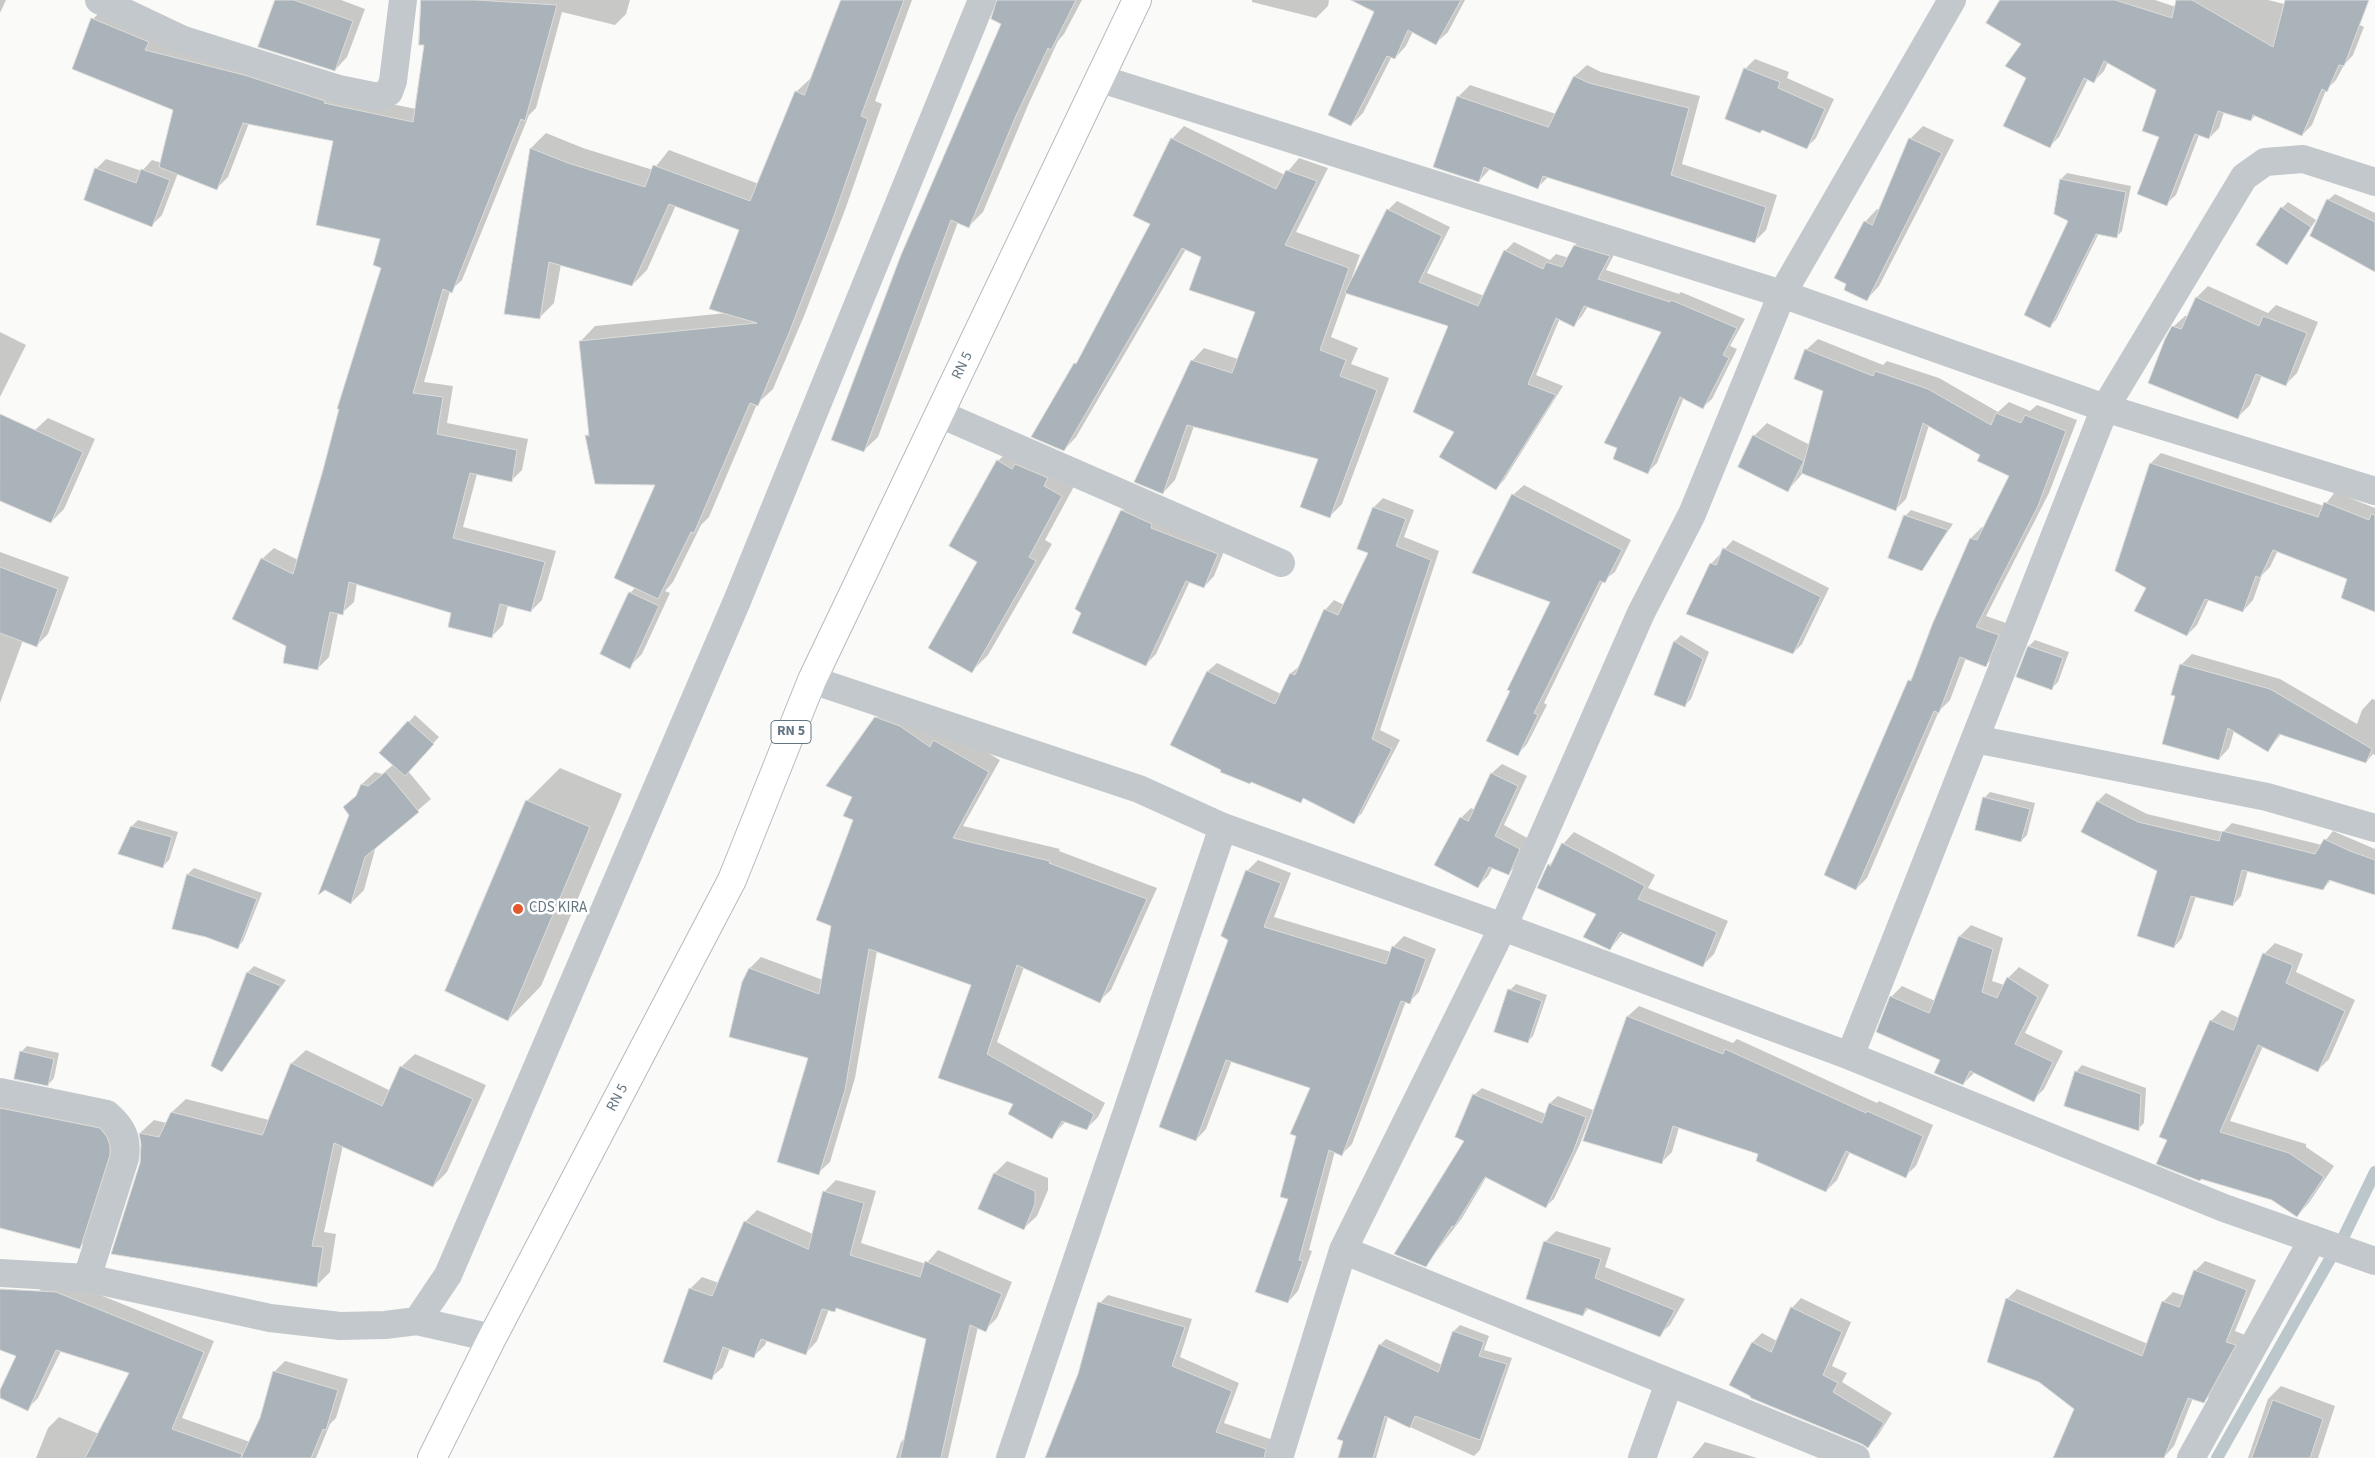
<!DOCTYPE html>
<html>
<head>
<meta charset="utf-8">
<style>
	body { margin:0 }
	canvas { display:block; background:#fafaf8 }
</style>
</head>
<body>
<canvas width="2375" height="1458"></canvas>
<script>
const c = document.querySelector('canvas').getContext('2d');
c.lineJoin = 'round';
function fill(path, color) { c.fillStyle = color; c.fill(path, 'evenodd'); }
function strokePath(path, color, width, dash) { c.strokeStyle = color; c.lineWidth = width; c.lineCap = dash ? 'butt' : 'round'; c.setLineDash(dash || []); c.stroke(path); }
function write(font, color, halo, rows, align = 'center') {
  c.font = font + ' "Source Sans 3",sans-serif'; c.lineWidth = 5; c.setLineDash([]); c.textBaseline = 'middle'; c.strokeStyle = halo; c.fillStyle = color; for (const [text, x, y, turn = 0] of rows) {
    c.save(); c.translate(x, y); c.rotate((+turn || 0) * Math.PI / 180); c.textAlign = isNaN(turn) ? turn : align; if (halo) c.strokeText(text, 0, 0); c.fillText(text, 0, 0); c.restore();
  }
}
const shadow = new Path2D(`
	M0,0H6L0,13Z
	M276,0H341L365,9L347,57L335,70Z
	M423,0H630L626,14L615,25L562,12L536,108L529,115L462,280L450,291L424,382L453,386L447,423L528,439L522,470L511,481L477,474L463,527L556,551L542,600L531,611L508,605L503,625L492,636L452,612L357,583L354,602L342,613H338L329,657L318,668L288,645L262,559L274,548L298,560L382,267V238L335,140L249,123L228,177L217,188L178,173L162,215L152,225L96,169L106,159L142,171L152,160L162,163L174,110L93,19L104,8L334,92L416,109L426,44Z
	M842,0H912L875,101L882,104L845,210L804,316L773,389L757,404L709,517L701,525L673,582L665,591L670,593L642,654L629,667L630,593L636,587L657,484L586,436L590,432L580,342L595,326L727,313L741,229L676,205L647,270L632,285L561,264L554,303L539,318L505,313L531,148L546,133L583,148L653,170L669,150L759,184L796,92L812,77Z
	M1003,0H1082L1064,34L1058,41L1029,103L983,212L969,226L958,222L878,437L863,451L1003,23Z
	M1252,0H1329L1328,6L1316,18L1252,2Z
	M1380,0H1465L1448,32L1436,43L1413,31L1406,46L1395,58L1392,56L1363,113L1351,125Z
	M2002,0H2155L2176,7L2178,0H2268L2329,15L2332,12L2364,27L2353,55L2344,65L2336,80L2326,90L2312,125L2302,135L2256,115L2251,120L2224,112L2219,128L2209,138L2199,135L2176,195L2166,204L2158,89L2108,62L2104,71L2094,81L2088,79L2059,137L2049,147L2028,78L2023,44Z
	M1755,59L1789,72L1787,78L1834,99L1816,138L1806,148L1745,69Z
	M1587,65L1601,72L1700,96L1682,164L1777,195L1766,230L1754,242L1549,176L1537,188L1491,168L1479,181L1458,97L1470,85L1556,114L1575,76Z
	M1184,126L1285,175L1299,158L1328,168L1296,232L1360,255L1352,277L1354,278L1388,210L1397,201L1450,227L1427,273L1484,296L1505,251L1514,242L1550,260L1556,254L1569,258L1575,245L1584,237L1618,247L1606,270L1679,294L1681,292L1745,319L1730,346L1737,349L1712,399L1703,407L1684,397L1657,463L1648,472L1663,331L1588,306L1582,316L1574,325L1560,318L1536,375L1563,386L1504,480L1496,489L1456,431L1450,326L1347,292L1331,337L1358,348L1351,364L1389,378L1342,504L1329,517L1320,458L1194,426L1175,480L1163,493L1192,361L1204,348L1238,359L1257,311L1202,256L1186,249L1076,437L1064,450L1075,364L1080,359L1152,224L1172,139Z
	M1923,126L1954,140L1879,286L1867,299L1865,222L1877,209L1880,210L1910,139Z
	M2067,173L2131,186L2122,231L2116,237L2099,233L2056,320L2050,326L2070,221L2061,179Z
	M2335,194L2375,213V266L2328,200Z
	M2288,202L2316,220L2287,263L2282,208Z
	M2208,286L2268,313L2276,305L2318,322L2297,373L2286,384L2262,375L2250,405L2238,417L2173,327L2185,316H2188L2197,297Z
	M0,332L26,345L0,397Z
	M1818,339L1883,365L1887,361L1939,378L1998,412L2009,402L2030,411L2037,405L2077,420L2049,493L1986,616L2009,624L1997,654L1986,665L1966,658L1950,700L1939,711L1867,878L1856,889L1909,681L1914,676L1971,538L1982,527L1985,528L2011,476L1981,455L1929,425L1906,499L1895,510L1803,473L1788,490L1754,436L1767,423L1810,445L1825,390L1806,350Z
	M48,418L95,439L64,509L51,522L35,430Z
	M1015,444L1078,479L1045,540L1052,544L988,655L972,671L979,561L998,461Z
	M2161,453L2324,506L2335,492L2375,508V611L2349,579L2278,550L2270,567L2262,575L2253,600L2243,611L2209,599L2197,625L2187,635L2147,587L2116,570L2151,463Z
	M1524,485L1631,540L1615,572L1603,581L1544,703L1547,705L1527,744L1517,755L1552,601L1513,495Z
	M1383,498L1414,510L1404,537L1439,551L1380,730L1400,740L1362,813L1353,822L1305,797L1301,801L1208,671L1217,663L1281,694L1291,673L1301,665L1326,609L1334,600L1344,605L1370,552L1374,507Z
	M1132,501L1227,544L1214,576L1204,587L1190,581L1156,654L1146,664L1122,511Z
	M1911,510L1953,524L1921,570L1905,516Z
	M1733,540L1829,588L1802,644L1793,653L1711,564Z
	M0,552L69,577L48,634L37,645L23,640L0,703Z
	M1681,635L1709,652L1691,699L1685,705L1655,694L1675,641Z
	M2035,640L2069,652L2058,682L2052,688L2018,676L2029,646Z
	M2192,654L2280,679L2357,724L2362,710L2372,699L2375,700V755L2373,754L2366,762L2282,733L2268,750L2234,731L2229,748L2219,759L2176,695L2181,665Z
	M887,707L946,729L1000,760L963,826L1060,849L1059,851L1157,888L1111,990L1099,1001L1024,967L997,1042L1105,1103L1098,1117L1087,1128L1066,1121L1051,1137L1015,1103L940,1077L972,984L877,951L855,1078L830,1162L818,1173L810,1057L750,968L761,957L823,980L855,820L853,797L876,718Z
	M415,715L439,737L408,771L431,799L376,846L364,890L351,903L350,815L344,807L359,793L362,784L375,772L382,774L394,764L381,753Z
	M1502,764L1527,776L1504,825L1529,839L1518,864L1508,874L1493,867L1488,876L1478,886L1461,818L1471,808L1475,810L1492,773Z
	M560,768L622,794L541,986L508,1020L527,801Z
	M1990,792L2035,803L2027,835L2021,841L1984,798Z
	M2106,793L2147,814L2223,832L2232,823L2322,845L2333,831L2375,849V893L2332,879L2323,889L2248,870L2241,896L2233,905L2196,896L2182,938L2174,947L2158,870L2098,801Z
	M138,820L178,832L169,860L163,866L132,826Z
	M1574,832L1655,875L1648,888L1728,921L1714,954L1703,965L1624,932L1610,949L1597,913L1549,865L1555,859L1563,844Z
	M1258,860L1291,873L1274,917L1391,952L1393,947L1404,936L1436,949L1419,992L1409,1002L1406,1001L1352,1144L1342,1154L1335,1151L1309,1250L1312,1251L1298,1291L1288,1302L1289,1198L1311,1087L1232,1060L1206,1129L1196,1140L1230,939L1223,936L1248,870Z
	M194,868L262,893L243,941L237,948L188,874Z
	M1971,925L2003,938L1992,981L2004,985L2008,978L2019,967L2049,985L2025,1033L2063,1051L2044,1089L2033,1100L1975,1072L1963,1084L1891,997L1902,986L1935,1001L1960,936Z
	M2275,943L2303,954L2296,972L2355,1000L2329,1059L2318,1070L2263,1046L2230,1121L2306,1144V1147L2334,1166L2308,1204L2297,1215L2168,1139L2211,1021L2222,1010L2239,1018L2264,954Z
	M254,966L286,980L222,1071L212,1066L248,972Z
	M1516,984L1547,995L1533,1036L1527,1042L1510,990Z
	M1639,1006L1733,1043L1737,1039L1877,1103L1879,1101L1933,1125L1916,1166L1905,1176L1850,1152L1837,1180L1826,1191L1760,1153L1679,1127L1672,1152L1661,1163L1585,1140L1628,1016Z
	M27,1046L59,1053L54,1078L48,1085L21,1052Z
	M306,1050L391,1091L401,1067L415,1054L486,1085L447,1172L433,1186L343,1145L324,1232L336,1234L330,1272L317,1285L141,1163L142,1144L140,1133L154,1120L167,1123L172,1112L186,1099L269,1120L292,1063Z
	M2082,1065L2146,1088L2144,1123L2138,1129L2076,1072Z
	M1482,1088L1546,1114L1550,1103L1558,1096L1593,1110L1580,1144L1554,1199L1546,1206L1487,1176L1462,1218L1426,1265L1466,1141L1474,1095Z
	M0,1091L121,1130L91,1236L79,1248L0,1227Z
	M1007,1161L1048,1178V1190L1037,1216L1024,1228L995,1173Z
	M836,1180L876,1191L861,1243L926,1264L938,1250L1012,1282L997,1318L985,1330L978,1327L948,1458H896L901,1442L906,1437L928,1338L838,1308L834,1311L829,1309L817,1341L806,1353L767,1340L765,1345L753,1357L730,1348L723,1367L711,1378L690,1289L702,1277L719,1283L745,1222L757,1210L813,1234L824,1192Z
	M1556,1231L1611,1248L1605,1267L1685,1299L1670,1325L1659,1335L1589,1308L1583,1315L1545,1242Z
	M2205,1261L2256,1280L2235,1331L2245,1335L2214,1392L2203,1402L2193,1398L2174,1446L2164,1457L2055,1458L2076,1409L2007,1299L2017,1289L2148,1344L2163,1302L2173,1292L2185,1296L2195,1271Z
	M50,1280L68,1282L214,1341L182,1418L250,1442L261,1418L274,1372L285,1361L348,1379L336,1418L330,1424L316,1458H36L48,1428L59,1417L99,1434L131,1372L61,1351L38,1398L27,1409L0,1396L17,1356L0,1349V1292L39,1291Z
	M1108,1295L1192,1319L1180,1357L1239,1383L1224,1423L1273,1440L1271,1458H1046L1079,1374L1100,1303Z
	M1801,1298L1851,1322L1832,1366L1847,1373L1842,1382L1892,1413L1877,1437L1868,1446L1751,1395L1753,1342L1762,1333L1777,1341L1792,1308Z
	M1460,1325L1489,1336L1484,1350L1512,1358L1480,1450L1474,1456L1388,1417L1376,1458H1339L1380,1345L1386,1339L1442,1365L1454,1331Z
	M2281,1386L2335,1406L2318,1458H2248L2268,1399Z
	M1705,1442L1757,1458H1692Z`);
const stream = new Path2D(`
	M2344,1236L2375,1172
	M2217,1458L2330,1259`);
const building = new Path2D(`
	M275,0H294L353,21L335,71L258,47Z
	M421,0H476L557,5L525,121L521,119L452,293L443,289L413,393L443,397L437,434L517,450L512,482L470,473L453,538L545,562L531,612L500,604L492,638L448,627L451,613L349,582L343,615L330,612L318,670L283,663L286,646L232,619L261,558L293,574L323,470L339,409H337L381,268L373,265L380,239L316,225L333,141L243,123L217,190L159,167L173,110L72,69L91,18L149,42L145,50L244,75L325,101L324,103L413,122L424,45H419Z
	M841,0H904L861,116L868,119L830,227L789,333L758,406L750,403L694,533L691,532L658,599L614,578L655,485L595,484L585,435L589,436L579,341L757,323L709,309L739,230L669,204L632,286L549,262L540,319L504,314L530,148L568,163L645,187L653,165L750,201L795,91L804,95Z
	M997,0H1076L1051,50L1048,48L1015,118L969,228L951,220L864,452L831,440L901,255L1001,24L991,19Z
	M1351,0H1461L1436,45L1408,30L1395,59L1387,56L1351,126L1328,115L1374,12Z
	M2000,0H2115L2172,18L2176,0H2192L2273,47L2285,0H2369L2344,66L2339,65L2327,92L2322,89L2302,136L2253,115L2251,121L2218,111L2209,139L2195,134L2167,206L2137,194L2159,137L2142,131L2156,90L2104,61L2094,83L2084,78L2050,148L2003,126L2026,78L2005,66L2021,44L1986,23Z
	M1744,68L1780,82L1778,88L1825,109L1807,149L1762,130L1760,133L1725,119Z
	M1574,76L1589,83L1689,108L1671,175L1766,207L1755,243L1543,176L1538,189L1484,167L1479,182L1433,167L1457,96L1548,127Z
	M1171,138L1276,189L1286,170L1317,181L1285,245L1349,268L1320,350L1346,360L1340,376L1377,390L1330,518L1300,507L1318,459L1187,425L1163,494L1134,482L1191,360L1232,373L1255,312L1189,290L1201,257L1182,248L1064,451L1031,437L1074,363L1076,364L1150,224L1133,216Z
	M1909,138L1942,153L1867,301L1844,290L1846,284L1834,278L1864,221L1872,225Z
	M95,168L136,183L141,169L170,180L152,227L84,200Z
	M2060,179L2126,192L2117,238L2096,234L2050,328L2024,315L2068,221L2054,214Z
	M2327,199L2375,222V272L2310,236Z
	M2281,207L2311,227L2287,265L2256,245Z
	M1387,209L1442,236L1419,282L1478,306L1504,250L1543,269L1546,262L1562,267L1574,245L1610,256L1598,279L1670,302L1671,300L1737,328L1723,355L1729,358L1703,409L1680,397L1648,474L1613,459L1617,448L1604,443L1661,332L1584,306L1574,327L1556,318L1528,384L1556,395L1496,490L1439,457L1454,432L1413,412L1448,326L1345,293Z
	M2196,297L2259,326L2263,316L2307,333L2286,386L2256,374L2238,419L2148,383L2165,339L2172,326L2181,329Z
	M1805,349L1873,376L1875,371L1928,389L1991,425L1996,413L2021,423L2025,415L2066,431L2038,506L1976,627L1999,635L1986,667L1960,657L1939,713L1934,711L1856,890L1824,875L1908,680L1911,681L1932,625L1970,538L1977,540L2009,476L1977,461L1980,455L1923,423L1896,511L1801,473L1823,391L1794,379Z
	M0,414L83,452L51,523L0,501Z
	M1753,435L1804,461L1788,492L1738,467Z
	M997,460L1012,469L1015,464L1048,478L1044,486L1062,496L1029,557L1036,561L972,673L928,648L977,562L949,546Z
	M2150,463L2318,517L2324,502L2369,520L2371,514L2375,515V612L2341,598L2347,579L2273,550L2260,578L2256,576L2243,612L2205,599L2187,636L2134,611L2146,588L2115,571Z
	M1512,494L1622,550L1605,583L1600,581L1534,713L1538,715L1518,756L1486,741L1510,691L1507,690L1550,602L1472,573Z
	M1373,507L1406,519L1396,546L1431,560L1372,739L1392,749L1354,824L1303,798L1301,803L1251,782L1250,784L1220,772L1221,770L1170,745L1207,671L1275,704L1290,673L1295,675L1324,609L1338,615L1368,553L1357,549Z
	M1121,510L1152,524L1151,528L1218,554L1204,588L1186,581L1146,666L1072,633L1081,613L1075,609Z
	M1904,515L1948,530L1922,571L1888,558Z
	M1723,548L1821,597L1793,654L1686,614L1710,563L1716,565Z
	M0,567L58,589L37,647L0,633Z
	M629,592L659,606L630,669L600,654Z
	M1674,641L1703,659L1685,707L1654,695Z
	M2028,646L2063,658L2052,690L2016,677Z
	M2180,664L2270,689L2372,749L2366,763L2279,734L2268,752L2228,728L2219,760L2162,744L2175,696L2171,695Z
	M875,717L900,726L930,747L933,740L989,772L953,838L1050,861L1049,863L1147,899L1100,1003L1017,965L987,1054L1094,1114L1087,1130L1062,1121L1052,1139L1008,1114L1013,1104L938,1078L971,985L869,949L845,1090L819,1175L777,1162L808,1058L729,1037L742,982L749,968L819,994L831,926L816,920L853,820L843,816L852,797L826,786Z
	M408,721L434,744L405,776L379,753Z
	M386,772L419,812L365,857L351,904L325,890L318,895L349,815L343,807L356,796L361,784L368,786Z
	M1491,773L1518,786L1495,836L1520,849L1509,875L1489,867L1478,888L1434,865L1460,817L1468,821Z
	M1983,797L2030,809L2021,842L1975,830Z
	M526,800L590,827L508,1021L445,991Z
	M2097,801L2138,822L2219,841L2222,831L2315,854L2324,839L2350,851L2375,860V895L2329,880L2323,890L2242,870L2233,906L2191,896L2174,948L2137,936L2157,871L2081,832Z
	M131,826L172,837L163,868L118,854Z
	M1562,843L1645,886L1638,899L1717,932L1703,967L1620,932L1610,950L1583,937L1596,914L1537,888L1548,864L1550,866Z
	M1246,870L1281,883L1264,927L1386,964L1392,946L1426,959L1410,1004L1401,1001L1342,1156L1329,1150L1299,1260L1303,1261L1288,1303L1255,1292L1288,1199L1280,1197L1296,1136L1290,1134L1310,1088L1226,1060L1196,1141L1159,1127L1228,940L1221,936Z
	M187,874L257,899L238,949L206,937L172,929Z
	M1959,936L1993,949L1982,992L1997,998L2007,977L2038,997L2015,1044L2053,1062L2034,1102L1970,1071L1963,1085L1934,1073L1940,1060L1876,1032L1890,996L1929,1013Z
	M2263,953L2293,965L2286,983L2345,1011L2318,1072L2258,1045L2220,1132L2289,1153L2324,1177L2297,1217L2272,1200L2201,1179L2200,1181L2156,1164L2167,1140L2159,1137L2210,1020L2233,1030Z
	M247,972L281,986L222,1072L211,1066Z
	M1508,989L1542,1001L1528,1043L1494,1032Z
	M1627,1016L1723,1054L1725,1049L1866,1113L1867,1111L1923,1136L1906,1178L1846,1151L1826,1192L1756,1161L1758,1154L1673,1126L1662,1164L1583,1141Z
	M20,1051L54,1059L48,1086L14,1079Z
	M291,1063L382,1106L400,1066L473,1099L433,1187L334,1143L312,1246L323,1247L317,1287L111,1254L140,1163L141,1144L139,1133L159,1137L171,1112L262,1135Z
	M2075,1071L2141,1094L2139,1131L2064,1106Z
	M1473,1094L1542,1123L1549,1103L1586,1117L1573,1152L1546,1208L1485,1177L1454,1227L1452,1226L1426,1267L1394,1254L1464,1141L1455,1137Z
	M0,1108L100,1128L107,1137L110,1146V1155L80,1249L0,1228Z
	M994,1173L1035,1191V1204L1024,1230L978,1209Z
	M823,1191L864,1203L850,1255L920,1277L925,1261L1002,1294L986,1332L970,1325L941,1458H900L926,1339L836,1308L835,1312L822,1309L806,1355L761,1339L754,1358L723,1347L712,1380L663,1362L689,1288L712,1296L744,1221L808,1249Z
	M1544,1241L1601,1259L1595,1278L1675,1310L1660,1337L1586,1308L1583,1316L1526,1299Z
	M2194,1270L2247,1290L2226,1342L2236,1345L2204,1403L2188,1398L2164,1458H2053L2074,1409L2039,1382L1987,1362L2006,1298L2142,1356L2162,1301L2179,1307Z
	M0,1289L56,1292L204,1352L172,1429L242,1454L241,1458L260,1418L273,1371L338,1390L326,1430L323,1429L311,1458H85L129,1373L56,1350L28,1411L0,1398V1390L16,1356L0,1350Z
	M1098,1302L1185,1327L1172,1366L1232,1391L1216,1432L1266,1449L1264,1458H1045L1078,1374Z
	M1791,1307L1842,1332L1823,1375L1838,1383L1833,1392L1884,1423L1868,1448L1862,1444L1751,1398L1750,1396L1729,1385L1752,1342L1771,1352Z
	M1453,1331L1484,1342L1479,1356L1507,1364L1480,1440L1415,1416L1410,1428L1385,1416L1373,1458H1338L1343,1441L1337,1439L1379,1344L1438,1372Z
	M2273,1400L2323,1419L2310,1458H2252Z`);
const street = new Path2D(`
	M99,0L181,39L339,89L378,97L389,92L393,81L403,0
	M1101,79L1782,294L2105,408L2375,491
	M940,414L1281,563
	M812,680L1139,789L1223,827L1503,927L1850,1056L2224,1208L2375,1261
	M1975,739L2267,797L2375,828
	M1850,1056L2105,408L2244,177L2265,162L2303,159L2375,182
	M0,1092L107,1114C122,1127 128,1138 125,1158L87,1278
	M1343,1250L1856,1458
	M0,1273L87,1278L270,1318L340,1326L385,1325L417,1321L492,1338
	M417,1321L448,1275L737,601L982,0
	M1010,1458L1223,827
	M1279,1458L1343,1250L1503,927L1641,613L1692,514L1782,294L1952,0
	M1642,1458L1669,1383
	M2191,1458L2313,1239`);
const primary = new Path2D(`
	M432,1458L492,1338L732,880L812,680L1137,0`);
const markers = [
	[518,909,6,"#e4572e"]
];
const shields = [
	[791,732,40]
];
const shieldNames = [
	["RN 5",791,732]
];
const streetNames = [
	["RN 5",963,366,-64],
	["RN 5",618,1098,-62]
];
const poiNames = [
	["CDS KIRA",529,909]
];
fill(shadow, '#0003');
strokePath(stream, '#bbc7cb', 12);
fill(building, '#aab3b9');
strokePath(building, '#dcdcda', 1);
strokePath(primary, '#b5babe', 30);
strokePath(street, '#c3c8cc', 28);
strokePath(primary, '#fff', 28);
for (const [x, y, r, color] of markers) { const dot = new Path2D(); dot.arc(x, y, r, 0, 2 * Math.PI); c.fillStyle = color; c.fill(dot); strokePath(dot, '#fff', 2); }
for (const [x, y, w] of shields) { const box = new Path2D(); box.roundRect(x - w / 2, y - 11.5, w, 23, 4); c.fillStyle = '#fff'; c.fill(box); strokePath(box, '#657683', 1); }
write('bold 14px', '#657683', null, shieldNames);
write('15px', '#657683', '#fff', streetNames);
write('15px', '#657683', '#fff', poiNames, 'left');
</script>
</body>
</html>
